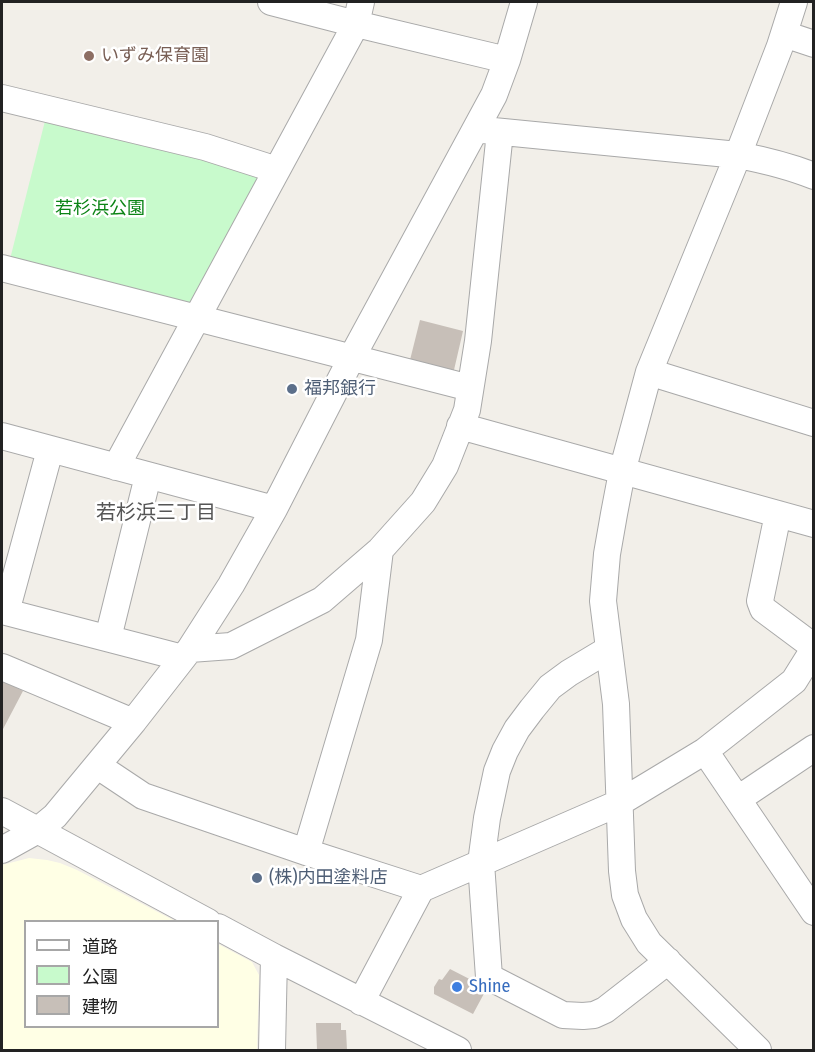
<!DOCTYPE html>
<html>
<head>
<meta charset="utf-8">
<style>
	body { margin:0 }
	#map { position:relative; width:815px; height:1052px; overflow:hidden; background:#f2efe9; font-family:"Fira Sans Condensed","Noto Sans JP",sans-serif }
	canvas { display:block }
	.frame { position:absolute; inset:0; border:3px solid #222; pointer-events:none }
	.legend { position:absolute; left:24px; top:920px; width:195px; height:108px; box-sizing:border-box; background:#fff; border:2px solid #a7a7a7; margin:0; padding:8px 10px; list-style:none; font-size:18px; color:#222 }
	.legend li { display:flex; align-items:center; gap:12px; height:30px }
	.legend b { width:30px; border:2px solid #a7a7a7 }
</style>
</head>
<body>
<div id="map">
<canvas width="815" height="1052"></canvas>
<div class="frame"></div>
<ul class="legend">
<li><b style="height:8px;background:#fff"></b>道路</li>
<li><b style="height:16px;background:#c8facc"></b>公園</li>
<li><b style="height:16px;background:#c7bfb8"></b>建物</li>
</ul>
</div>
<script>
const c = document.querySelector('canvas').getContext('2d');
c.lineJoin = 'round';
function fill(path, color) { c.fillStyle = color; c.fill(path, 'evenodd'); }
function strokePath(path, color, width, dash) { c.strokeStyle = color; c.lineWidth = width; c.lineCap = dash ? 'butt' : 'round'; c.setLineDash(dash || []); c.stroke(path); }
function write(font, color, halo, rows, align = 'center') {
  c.font = font + ' "Fira Sans Condensed","Noto Sans JP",sans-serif'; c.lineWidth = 5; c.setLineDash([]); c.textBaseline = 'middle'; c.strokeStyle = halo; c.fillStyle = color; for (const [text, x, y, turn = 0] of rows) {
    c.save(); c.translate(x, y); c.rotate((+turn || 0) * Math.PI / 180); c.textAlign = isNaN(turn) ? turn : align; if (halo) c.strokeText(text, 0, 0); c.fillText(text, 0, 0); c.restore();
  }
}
const education = new Path2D(`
	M29,858L47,860L60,863L77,870L175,921L26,922V1026H218V944L252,962L259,975L257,1050H2V865Z`);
const park = new Path2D(`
	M46,117L260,173L195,310L9,263Z`);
const building = new Path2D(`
	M420,320L463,331L454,370L410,360Z
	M2,680L23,691L2,731Z
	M450,969L487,988L473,1014L434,994V987L439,979L442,980Z
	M316,1023H341V1030H346L347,1050H317Z`);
const minor = new Path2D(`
	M271,2L356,24L507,60
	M784,34L814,44
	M2,98L205,147L277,170
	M483,130L738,155C764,160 789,166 814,176
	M2,268L470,388
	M649,372L814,423
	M460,426L814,524
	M2,436L274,509
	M50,450L6,612L183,658
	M116,467L356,24L361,2
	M778,514L760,601L763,609L814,647
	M108,638L148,476
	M190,649L231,646L322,600L380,550L423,502L445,466L467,410L478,341L500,132
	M609,649L569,673L550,687L532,709L517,729L505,751L497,771L487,818L481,863L489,977L563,1015L583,1016L594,1015L605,1010L668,961
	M2,667L133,722
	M705,751L814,912
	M98,766L143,796L306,852L421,889
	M738,799L814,748
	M2,811L208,922
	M2,850L38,830L55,816L133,722L190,649L231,585L274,509L352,357L494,95L507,60L524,2
	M306,852L369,640L380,550
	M218,927L274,957L458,1050
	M361,1002L421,889L619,803L705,751L794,681L814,649
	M272,1050L274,957
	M758,1050L649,943L634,919L625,895L622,871L616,704L603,601L607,554L614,514L622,472L649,372L738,155L780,46L794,2`);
const markers = [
	[89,56,6,"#8d6e63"],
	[292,389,6,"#5c6f8a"],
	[257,878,6,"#5c6f8a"],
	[457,987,6,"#3f7fe0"]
];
const educationNames = [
	["いずみ保育園",101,56]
];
const parkNames = [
	["若杉浜公園",100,209]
];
const serviceNames = [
	["福邦銀行",304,389],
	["(株)内田塗料店",269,878]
];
const shopNames = [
	["Shine",469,987]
];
const neighbourhoodNames = [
	["若杉浜三丁目",156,513]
];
fill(education, '#ffffe5');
fill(park, '#c8facc');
fill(building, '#c7bfb8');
strokePath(minor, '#a9a9a9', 28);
strokePath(minor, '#fff', 26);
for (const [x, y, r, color] of markers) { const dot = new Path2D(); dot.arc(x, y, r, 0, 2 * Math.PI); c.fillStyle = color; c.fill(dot); strokePath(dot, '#fff', 2); }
write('18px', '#785e54', '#fff', educationNames, 'left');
write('18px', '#0c8416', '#fff', parkNames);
write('18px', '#4e5e75', '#fff', serviceNames, 'left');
write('18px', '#366cbe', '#fff', shopNames, 'left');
write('20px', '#555', '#fff', neighbourhoodNames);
</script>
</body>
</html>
